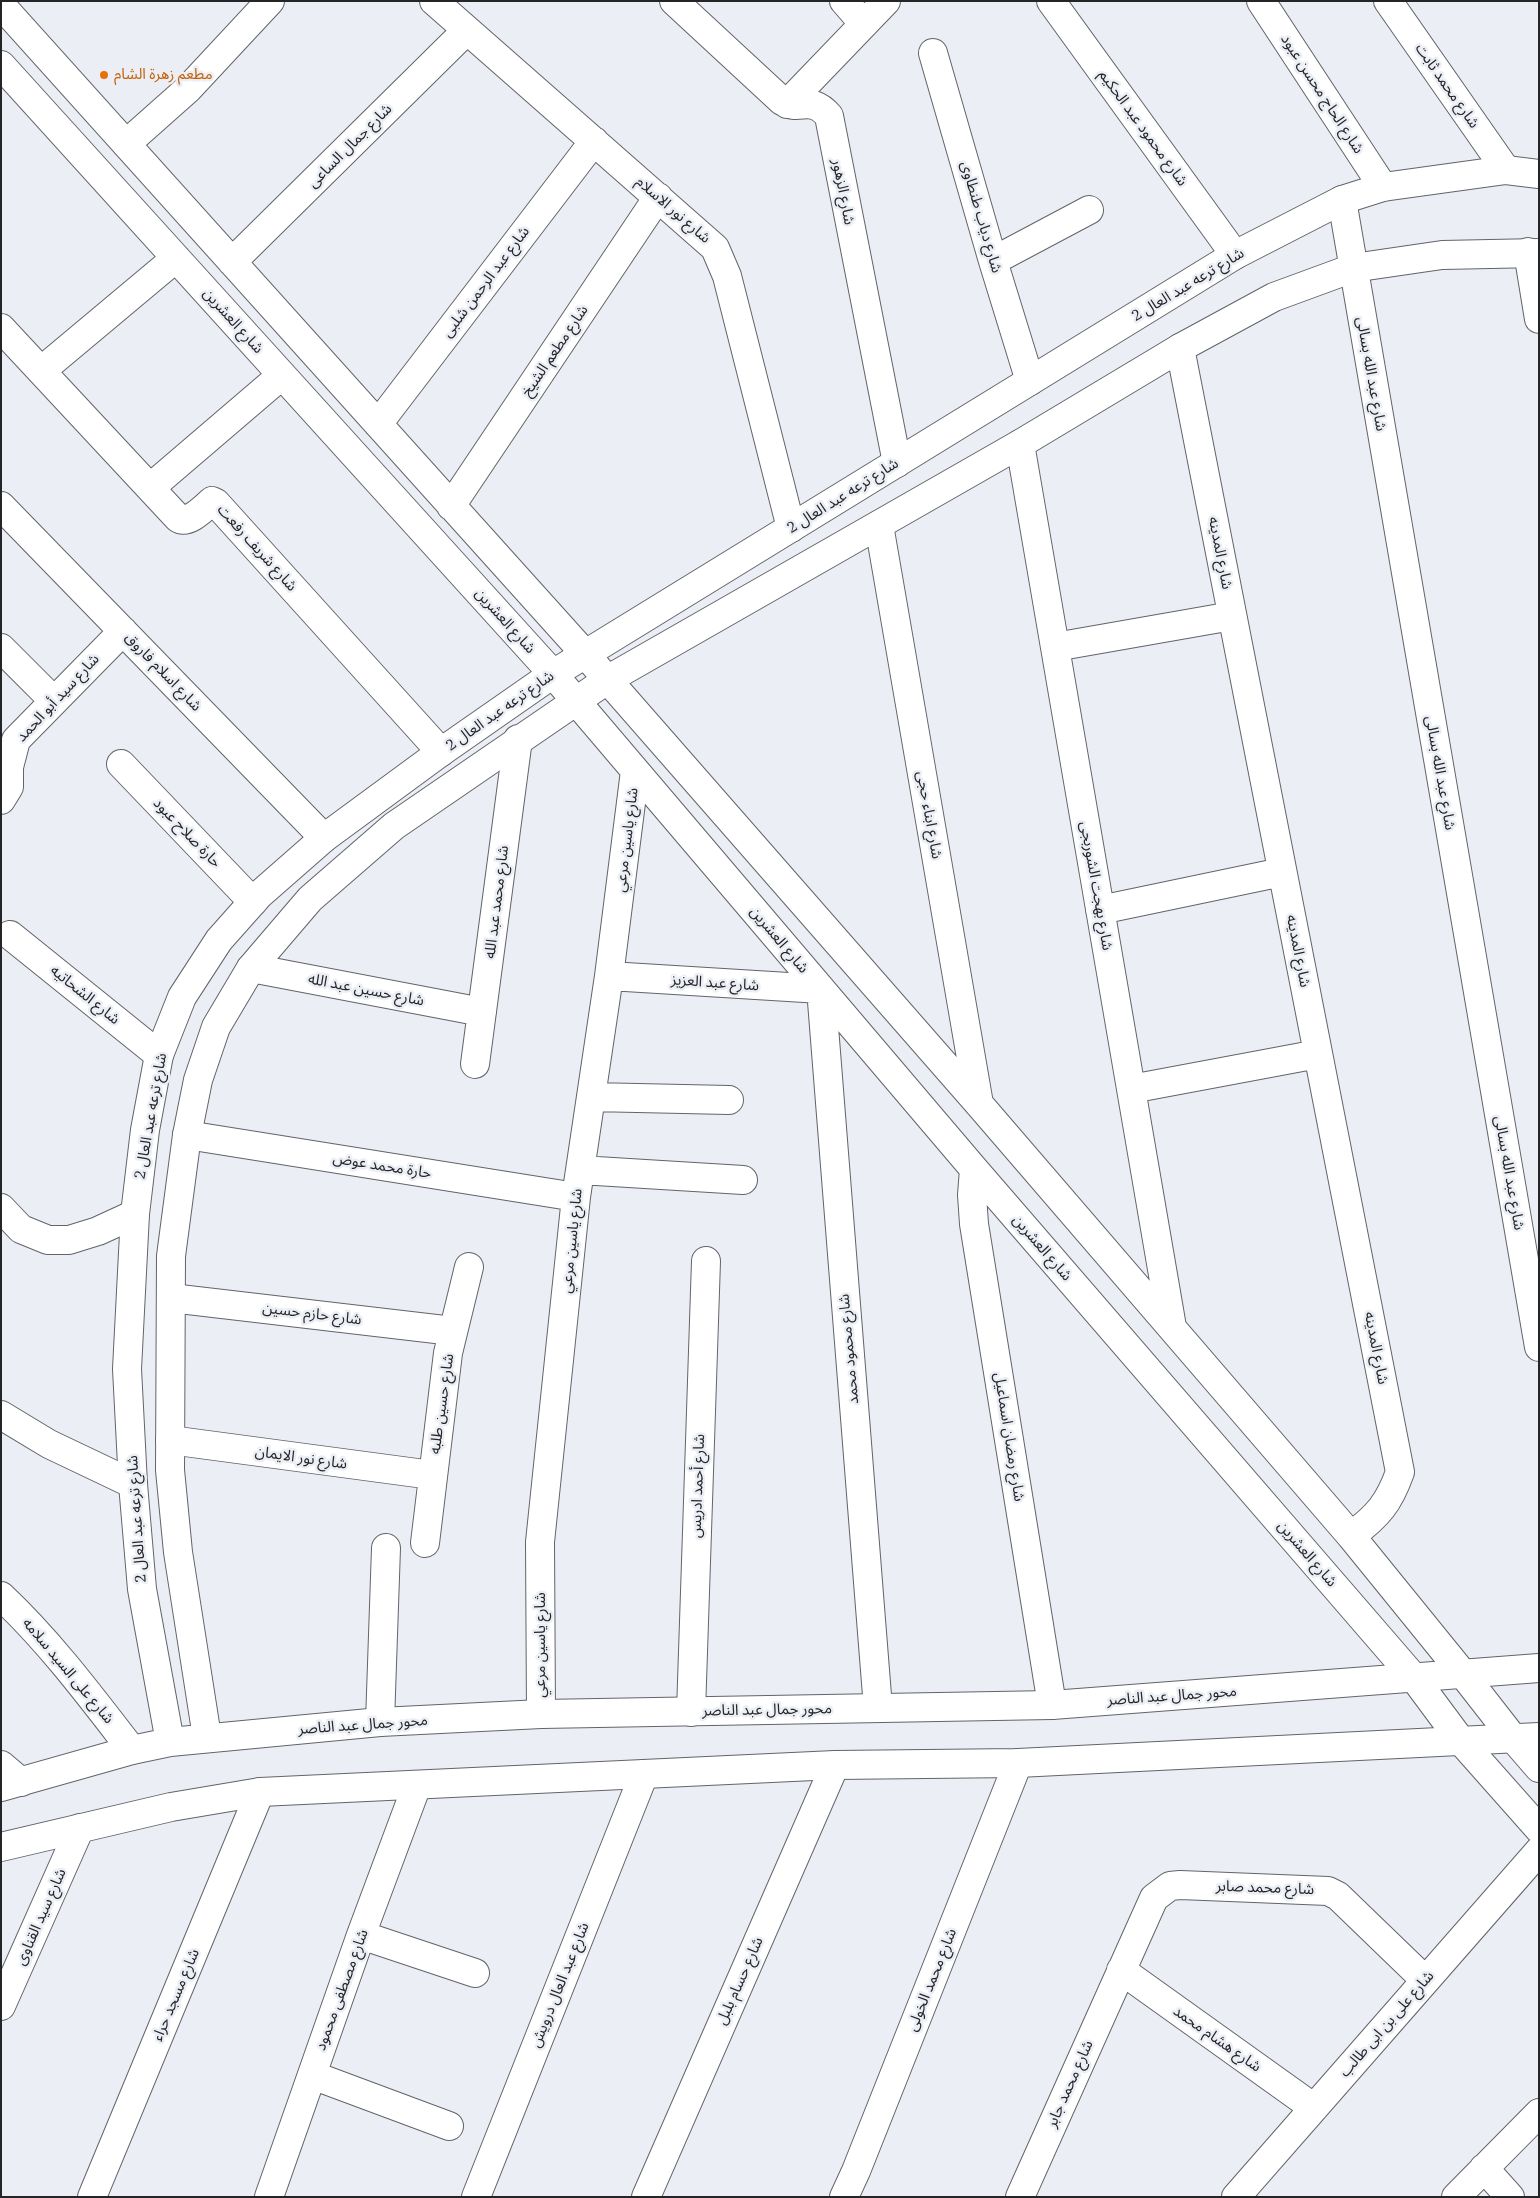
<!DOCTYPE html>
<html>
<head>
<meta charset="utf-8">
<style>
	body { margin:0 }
	#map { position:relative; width:1540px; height:2198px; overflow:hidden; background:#ebeff5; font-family:"IBM Plex Serif",serif }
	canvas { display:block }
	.frame { position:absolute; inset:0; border:2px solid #242527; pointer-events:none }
</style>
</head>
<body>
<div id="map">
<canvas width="1540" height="2198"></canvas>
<div class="frame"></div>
</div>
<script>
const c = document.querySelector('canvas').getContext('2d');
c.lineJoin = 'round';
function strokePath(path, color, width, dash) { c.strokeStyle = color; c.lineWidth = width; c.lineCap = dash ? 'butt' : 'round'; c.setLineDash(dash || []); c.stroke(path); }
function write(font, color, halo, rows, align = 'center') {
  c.font = font + ' "IBM Plex Serif","Noto Sans Arabic",serif'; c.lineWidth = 5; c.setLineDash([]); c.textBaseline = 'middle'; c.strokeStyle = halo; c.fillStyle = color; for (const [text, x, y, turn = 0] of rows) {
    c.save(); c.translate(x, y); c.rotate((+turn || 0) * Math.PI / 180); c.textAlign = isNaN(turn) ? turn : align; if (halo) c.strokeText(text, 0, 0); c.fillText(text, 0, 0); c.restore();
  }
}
const minor = new Path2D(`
	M434,1L715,248L727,276L791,528
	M674,1L782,101C801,112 810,94 829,116L897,463
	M844,1L864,24
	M1051,1L1235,255
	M1261,1L1383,187
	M1388,1L1506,170
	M1,5L586,655L979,1104L1351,1536L1463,1674L1513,1738L1539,1768
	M933,53L993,261L1030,381
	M1,65L553,674L974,1169L1415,1679L1461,1741L1539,1829
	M787,104L886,1
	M126,144L188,89L270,1
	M1342,200L1539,1347
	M1528,252L1539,319
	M993,261L1089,210
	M232,262L467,30
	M1,328L178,518C188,525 204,508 212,501L216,503L441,752
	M1180,348L1400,1472C1389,1503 1378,1516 1351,1536
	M41,371L176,258
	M378,424L594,141
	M1020,444L1172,1327
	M150,488L282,375
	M1,506L324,838
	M451,506L658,197
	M879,525L979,1104
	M1055,647L1232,616
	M1,648L53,700
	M121,764L253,902
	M1,800L9,787V767L16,740L123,631
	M1100,910L1282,872
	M10,935L159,1055
	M251,968L482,1012
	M609,976L821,989L878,1708
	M475,1064L518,739
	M1131,1089L1318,1054
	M591,1097L729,1100
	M187,1135L576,1197
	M974,1169L972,1195L974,1224L1052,1705
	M580,1170L743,1180
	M1,1208L21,1229L48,1240H69L98,1231L135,1214
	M171,1298L453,1331
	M1,1415L49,1444L133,1484
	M170,1440L432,1475
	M425,1543L448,1353L469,1267
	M1,1596C50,1642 91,1697 132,1750
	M691,1712L706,1261
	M541,1714L540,1542L576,1197L609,976L635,771
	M380,1722L386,1548
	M1,1765L21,1782
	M361,1935L475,1973
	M1121,1970L1314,2108
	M1,2006L80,1828
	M312,2075L449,2126
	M1484,2168L1510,2197
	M92,2197L260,1792
	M269,2197L361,1935L417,1785
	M476,2197L644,1774
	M646,2197L835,1765
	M844,2197L856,2171L1018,1763
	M1020,2197L1154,1898L1170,1886L1180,1885L1328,1891L1338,1896L1425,1980
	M1236,2197L1539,1851
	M1456,2197L1539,2113`);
const tertiary = new Path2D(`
	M207,1737L178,1552L170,1470L171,1256L187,1135L198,1080L216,1027L251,968L310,899L394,826L607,680L1020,444L1180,348L1274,297L1353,268L1442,255L1539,253
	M170,1742L142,1589L133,1484L127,1369L135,1214L145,1130L159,1055L182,997L219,940L259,895L324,838L441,752L553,674L1235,255L1342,200L1383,187L1506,170L1539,174
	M1,1787L132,1750L170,1742L380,1722L541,1714L1052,1705L1539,1668
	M1,1847L171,1807L260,1792L835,1765L1018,1763L1539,1737`);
const markers = [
	[104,75,5,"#e8710a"]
];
const foodNames = [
	["مطعم زهرة الشام",114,75]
];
const streetNames = [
	["شارع محمد ثابت",1447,86,55],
	["شارع الحاج محسن عبود",1322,94,57],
	["شارع محمود عبد الحكيم",1143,128,54],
	["شارع جمال الساعى",350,146,-45],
	["شارع الزهور",843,192,79],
	["شارع نور الاسلام",673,210,41],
	["شارع دياب طنطاوى",981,217,74],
	["شارع عبد الرحمن شلبى",486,282,-53],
	["شارع ترعه عبد العال 2",1188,285,-31],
	["شارع العشرين",233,321,48],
	["شارع مطعم الشيخ",555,351,-56],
	["شارع عبد الله بسالى",1371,374,80],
	["شارع ترعه عبد العال 2",843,496,-32],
	["شارع شريف رفعت",257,548,48],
	["شارع المدينه",1220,553,79],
	["شارع العشرين",505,621,48],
	["شارع اسلام فاروق",163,672,46],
	["شارع سيد أبو الحمد",58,698,-47],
	["شارع ترعه عبد العال 2",500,711,-35],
	["شارع عبد الله بسالى",1440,773,80],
	["شارع ابناء حجى",929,815,80],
	["حارة صلاح عبود",187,833,46],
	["شارع ياسين مرعي",627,840,-83],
	["شارع بهجت الشوربجى",1096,886,80],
	["شارع محمد عبد الله",497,902,-83],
	["شارع العشرين",779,940,50],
	["شارع المدينه",1298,951,79],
	["شارع عبد العزيز",715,983,4],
	["شارع حسين عبد الله",366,990,11],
	["شارع الشحاتيه",85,995,39],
	["شارع ترعه عبد العال 2",151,1116,-80],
	["حارة محمد عوض",382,1166,9],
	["شارع عبد الله بسالى",1509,1173,80],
	["شارع ياسين مرعي",572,1241,-84],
	["شارع العشرين",1042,1248,49],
	["شارع حازم حسين",312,1314,7],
	["شارع المدينه",1376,1348,79],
	["شارع محمود محمد",849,1349,-95],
	["شارع حسين طلبه",442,1404,-82],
	["شارع رمضان اسماعيل",1009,1437,81],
	["شارع نور الايمان",301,1458,8],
	["شارع أحمد ادريس",698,1486,-88],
	["شارع ترعه عبد العال 2",137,1519,-94],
	["شارع العشرين",1307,1554,49],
	["شارع ياسين مرعي",541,1645,-90],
	["شارع على السيد سلامه",68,1671,50],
	["محور جمال عبد الناصر",1172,1696,-4],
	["محور جمال عبد الناصر",767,1710,-1],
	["محور جمال عبد الناصر",363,1725,-4],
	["شارع محمد صابر",1265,1888,2],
	["شارع سيد القناوى",41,1917,-66],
	["شارع محمد الخولى",932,1980,-68],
	["شارع حسام بلبل",740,1981,-66],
	["شارع عبد العال درويش",560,1985,-68],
	["شارع مصطفى محمود",342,1990,-70],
	["شارع مسجد حراء",176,1995,-67],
	["شارع على بن ابى طالب",1387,2024,-49],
	["شارع هشام محمد",1217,2039,35],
	["شارع محمد جابر",1070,2084,-66]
];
strokePath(minor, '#616469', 30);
strokePath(tertiary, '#616469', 30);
strokePath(minor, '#fff', 28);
strokePath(tertiary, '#fff', 28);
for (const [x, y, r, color] of markers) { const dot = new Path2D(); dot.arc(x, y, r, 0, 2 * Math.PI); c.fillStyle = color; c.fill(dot); strokePath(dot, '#ebeff5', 2); }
write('15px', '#c56008', '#ebeff5', foodNames, 'left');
write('15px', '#242527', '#ebeff5', streetNames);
</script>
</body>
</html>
